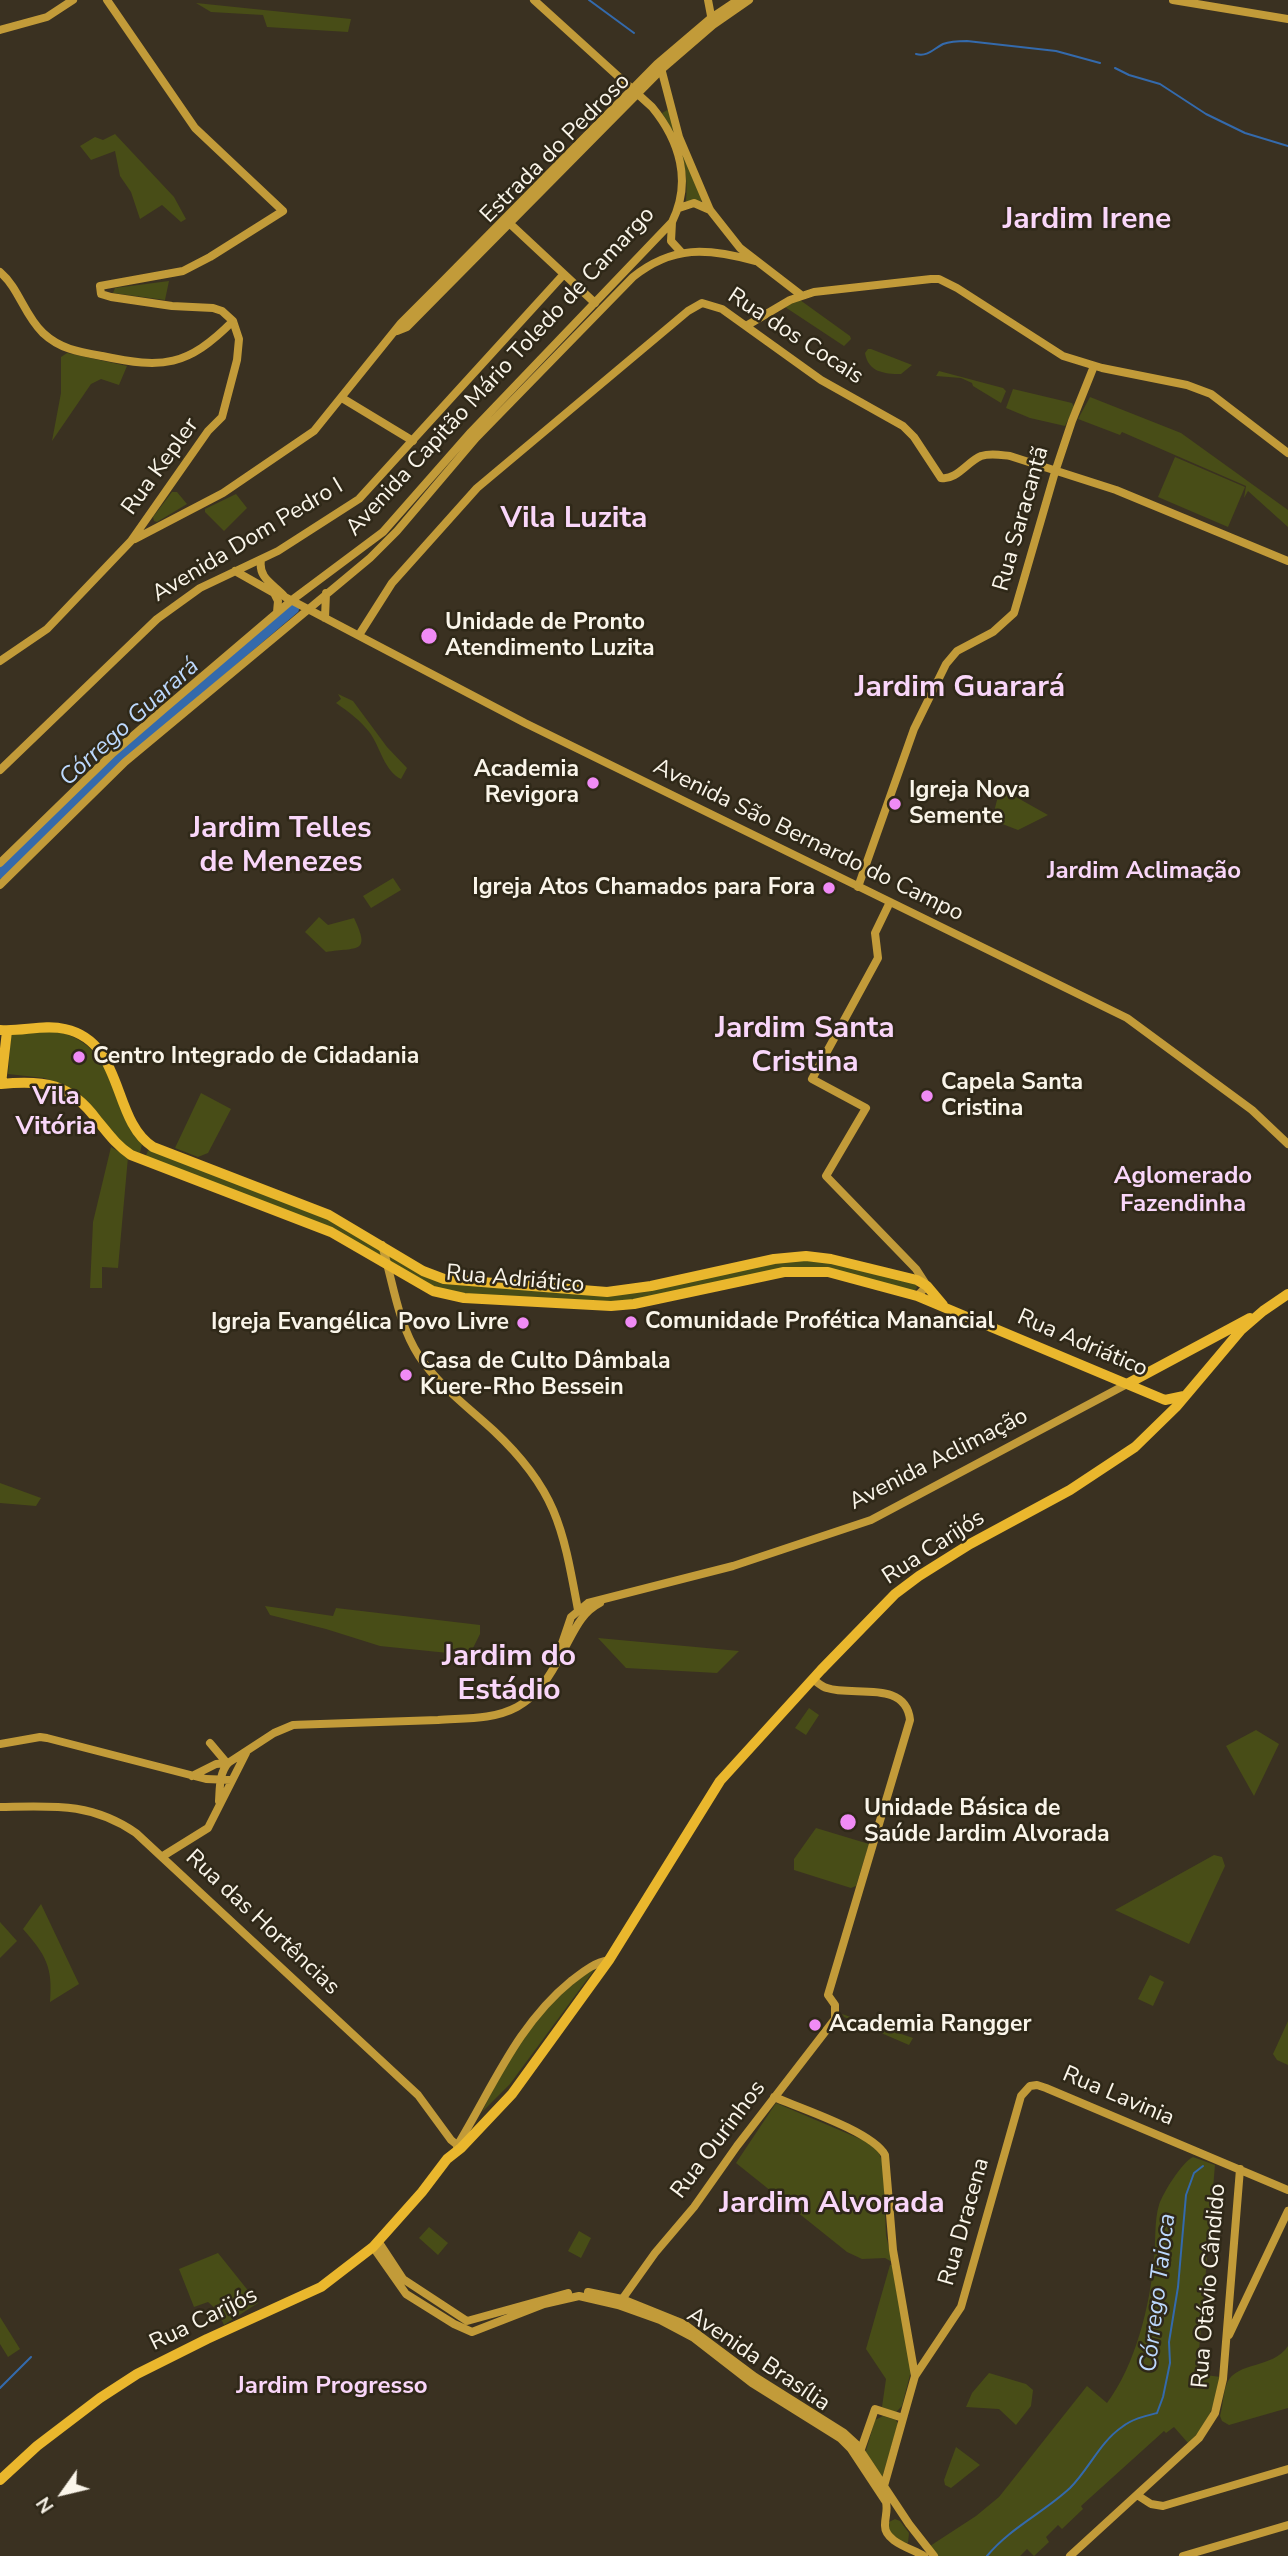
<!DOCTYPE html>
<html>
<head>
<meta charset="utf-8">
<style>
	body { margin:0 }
	#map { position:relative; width:1288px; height:2556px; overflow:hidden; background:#3a3121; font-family:"Nunito Sans",sans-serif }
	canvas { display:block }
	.north { position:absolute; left:28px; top:2458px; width:70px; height:70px; -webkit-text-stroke:5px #2f2818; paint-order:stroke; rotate:236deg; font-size:19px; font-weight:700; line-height:28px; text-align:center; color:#faf5ea }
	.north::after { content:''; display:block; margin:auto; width:24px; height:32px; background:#faf5ea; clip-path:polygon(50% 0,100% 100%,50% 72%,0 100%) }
</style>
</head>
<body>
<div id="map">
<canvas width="1288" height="2556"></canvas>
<div class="north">N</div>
</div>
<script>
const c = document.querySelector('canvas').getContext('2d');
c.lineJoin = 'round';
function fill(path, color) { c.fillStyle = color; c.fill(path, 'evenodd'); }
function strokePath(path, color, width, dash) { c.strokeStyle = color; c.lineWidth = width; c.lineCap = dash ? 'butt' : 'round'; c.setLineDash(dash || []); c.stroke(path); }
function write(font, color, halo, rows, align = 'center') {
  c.font = font + ' "Nunito Sans",sans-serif'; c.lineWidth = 5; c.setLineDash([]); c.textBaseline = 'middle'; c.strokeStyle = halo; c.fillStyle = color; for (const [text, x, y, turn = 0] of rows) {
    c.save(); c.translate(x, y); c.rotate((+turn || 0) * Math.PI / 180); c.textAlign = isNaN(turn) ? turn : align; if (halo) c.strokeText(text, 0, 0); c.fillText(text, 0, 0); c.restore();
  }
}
const green = new Path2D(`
	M196,3L351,19L348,32L267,27L263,15L211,12Z
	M669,109L702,200L701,201H686C689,168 680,140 662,113Z
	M115,134L174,197L186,219L181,222L162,205L140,219L131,192L120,176L115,151L91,160L80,146L95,137L103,140Z
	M169,281L165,300L113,293L115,288Z
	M796,300H800L850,336L851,339L844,346L785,307Z
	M868,349H871L912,365L901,374C884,374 868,372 865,353Z
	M67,353L127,366L119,385L101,379L91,384L52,441L61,393V357Z
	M939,371L1003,388L1006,391L1001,403L973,386L972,383L961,378L936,376Z
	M1013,389L1072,403L1074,407L1065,426L1030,418L1006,408Z
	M1090,397L1181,433L1288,510V527L1248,491L1244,498L1246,486L1122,432L1120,435L1078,419Z
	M1175,457L1245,487L1228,527L1158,497Z
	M172,492H177L187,504L157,522L154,521L153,517Z
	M236,494L247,508L224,531L205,512V509Z
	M338,694L353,701L387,747L407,768L401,779C385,772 380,747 370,733C361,721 349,712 336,703L341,699Z
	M1000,788L1048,815L1018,830L992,820Z
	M393,878L401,890L371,908L363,896Z
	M319,917L328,925L354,918C371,954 358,947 326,952L305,932Z
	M50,1031C113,1037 112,1103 142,1144L140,1153L131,1152L64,1085L44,1078L8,1074L11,1034Z
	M201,1093L231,1109L208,1153L198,1157L175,1148Z
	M111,1147L128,1157L118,1268L102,1267V1288H90L93,1222Z
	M149,1148L312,1210L421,1273L597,1295L788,1260L830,1262L916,1284L917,1288L914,1291L828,1269L623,1302L455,1294L434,1289L346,1236L145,1158Z
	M0,1483L41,1498L36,1506L0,1503Z
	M265,1606L333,1616L336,1608L480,1625V1634L469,1656L448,1647V1653L380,1646L326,1629L270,1615Z
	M598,1638L739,1651L717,1673L626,1668Z
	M809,1708L819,1715L806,1735L795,1728Z
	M1256,1730L1279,1744L1254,1796L1226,1746Z
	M816,1828L869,1844L856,1886L851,1888L794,1870V1859Z
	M1214,1855L1222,1857L1225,1866L1189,1944L1115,1910Z
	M41,1904L79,1984L50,2002C53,1967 46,1955 23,1929Z
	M0,1922L17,1941L0,1958Z
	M597,1966L510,2084L482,2112C513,2049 537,2008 597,1966Z
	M1150,1975L1164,1982L1153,2006L1138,1999Z
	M842,2014L913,2038L909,2045L844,2017Z
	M1288,2021V2065L1277,2060L1273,2054Z
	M776,2103L865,2141L878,2151L883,2163L886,2235L892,2262L885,2258L862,2259L847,2252L736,2163Z
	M1193,2157L1215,2165L1197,2374L1221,2377C1215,2403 1209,2425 1188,2443L1174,2427L1166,2433L1164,2431L1081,2506L1083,2509L1062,2529L1058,2525L1046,2537L1049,2542L1034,2556L1027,2549L1020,2556H938L930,2546L976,2516L999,2497L1087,2386L1107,2403C1135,2366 1150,2306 1154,2259C1156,2243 1154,2221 1159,2205C1163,2193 1182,2162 1193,2157Z
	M429,2227L448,2243L438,2255L419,2238Z
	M579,2231L591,2238L581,2258L568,2251Z
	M218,2253L258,2303L224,2325L217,2310L208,2302L194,2307L179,2269Z
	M890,2265H892L911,2371L902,2406L896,2412L882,2407L886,2379L866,2349Z
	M0,2317L20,2349L8,2357L0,2344Z
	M1288,2346V2408L1229,2425L1222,2421L1220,2416C1223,2406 1223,2393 1227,2383C1237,2361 1273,2369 1288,2346Z
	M989,2373L1026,2384L1033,2390L1031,2406L1016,2425L999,2409L966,2407L972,2393Z
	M883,2416L896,2420L898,2424L882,2478L865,2454L875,2420Z
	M956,2447L980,2465L951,2488L945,2485L944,2480Z
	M895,2519L900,2521L909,2533L908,2543L900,2542L887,2529L889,2522Z`);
const stream = new Path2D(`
	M589,0L634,33
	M916,54C928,57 933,49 943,44C951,41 958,41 967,41L1056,51L1100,63
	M1115,68L1129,75L1160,84L1206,114L1245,133L1288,146
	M0,2388L31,2357
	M987,2556C1010,2528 1043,2513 1070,2488C1089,2469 1100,2442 1122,2427C1132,2419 1145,2416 1157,2413L1163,2397L1170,2363L1169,2342L1178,2287L1186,2195L1194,2173L1203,2166`);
const river = new Path2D(`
	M0,874L107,768L294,609`);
const secondary = new Path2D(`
	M708,0L712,21
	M1173,0L1288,19
	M0,30L47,17L73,0
	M661,68L679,137L710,210L740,248L801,295
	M679,208L694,203L710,210
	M506,220L595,303
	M672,222L671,241L681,252
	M0,272C19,288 24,315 43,333C60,349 79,352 102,356C163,369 187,367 233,321
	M746,326L790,300L814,292L931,279H939L957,288L1063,356L1102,368L1187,385L1211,394L1288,453
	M397,331L407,327L662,69L713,25L749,0
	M342,398L413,441
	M135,539L223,493L314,431L401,323L444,280L657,64L711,18L738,0
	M261,560C258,579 274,584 285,597L525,723L1127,1018L1252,1110L1288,1144
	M235,571L274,593L278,601L277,612
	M325,618L326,593
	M359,635L392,583L477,488L688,311L702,303L722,309L821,380L903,426L914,437L941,478C956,481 968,461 981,456C991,453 1000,455 1010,456L1116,490L1288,561
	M0,661L47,629L131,541L208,431L222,417L237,360L239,339L233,321L222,311L213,308L172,306L111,297L101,294L100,286L183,271L210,257L283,211L195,128L107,0
	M0,770L157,619L200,588L278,551L359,499L564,274
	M0,863L113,753L164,709L292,600L383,532L471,432L672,222C692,182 680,141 652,107L534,0
	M0,885L125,762L370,558L397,531L476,438L633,277C673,245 708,248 755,261
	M858,887L914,729L946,664L957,651L993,632L1014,613L1055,472L1072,421L1094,366
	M890,902L875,933L878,958L812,1079L866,1108L826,1176L916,1269L927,1286L917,1296
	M382,1245C393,1282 398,1324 419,1356C438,1385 469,1408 494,1431C557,1490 563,1529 578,1610
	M562,1653C573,1634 580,1613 600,1603
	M554,1667L571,1617L588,1603L733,1566L871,1520L1127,1384
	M210,1743L226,1762
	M0,1744L40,1737L47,1738L206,1779L231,1780
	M192,1776L216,1764L228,1763
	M219,1801C220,1787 219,1774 228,1763L274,1733L293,1725C341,1723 389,1722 438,1720C464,1718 493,1720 517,1707C535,1697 546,1682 556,1664
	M0,1807C52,1806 91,1802 136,1833L418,2095L451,2140L461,2148
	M163,1856L208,1828L246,1753
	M774,2097C800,2108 873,2132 885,2155L893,2250L915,2376
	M457,2146C493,2087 517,2025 571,1981C583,1972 593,1963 609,1960
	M378,2241L403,2279L467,2321L568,2293
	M373,2247L406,2294L454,2324L472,2332L544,2304L579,2296L618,2305L660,2320L694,2338L752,2383L840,2438L851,2449L886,2502C888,2511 885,2516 885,2525C884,2542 913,2549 924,2556
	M588,2292L622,2299L684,2324L755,2377L844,2433L856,2444L909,2524L934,2556
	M618,2305L655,2253L694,2207L737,2146L835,2019V2005L828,1995L910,1720C906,1679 852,1697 827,1688C822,1687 817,1682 813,1679
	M1229,2335L1288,2211
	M860,2452L875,2409L903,2418
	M884,2486L915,2376L961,2307L1021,2096L1030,2086L1037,2085L1046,2088L1288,2190
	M1137,2495L1151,2504L1163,2506L1288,2469
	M1070,2556L1199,2438L1215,2413L1223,2379L1240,2169
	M1183,2556L1288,2525`);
const primary = new Path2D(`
	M0,1030C21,1032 44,1024 65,1029C125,1042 111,1120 153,1147L329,1215L423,1271L444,1279L607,1292L651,1286L774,1259L806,1256L831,1259L917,1280L927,1286L943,1305
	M7,1031L1,1084C44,1080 70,1083 97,1120C108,1133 116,1145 131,1155L331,1232L433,1291L464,1298L611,1306L634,1304L784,1272H828L917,1296L1165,1400L1184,1396
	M1127,1384L1250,1318
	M0,2480L37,2446L100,2398L137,2374L207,2339L321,2287L373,2247L422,2192L447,2159L461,2148L512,2094L609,1960L720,1781L821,1670L895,1594L919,1576L970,1544L1070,1490L1135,1447L1176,1407L1241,1330L1263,1311L1288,1294`);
const markers = [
	[429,636,9,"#f08bf5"],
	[593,783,7,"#f08bf5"],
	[895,804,7,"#f08bf5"],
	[829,888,7,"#f08bf5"],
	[79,1057,7,"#f08bf5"],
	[927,1096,7,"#f08bf5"],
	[631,1322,7,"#f08bf5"],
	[523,1323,7,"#f08bf5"],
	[406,1375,7,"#f08bf5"],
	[848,1822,9,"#f08bf5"],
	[815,2025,7,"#f08bf5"]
];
const streetNames = [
	["Estrada do Pedroso",556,149,-45],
	["Rua dos Cocais",795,337,33],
	["Avenida Capitão Mário Toledo de Camargo",501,372,-47],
	["Rua Kepler",161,467,-54],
	["Rua Saracantã",1022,519,-74],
	["Avenida Dom Pedro I",248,541,-31],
	["Avenida São Bernardo do Campo",808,841,26],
	["Rua Adriático",515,1280,5],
	["Rua Adriático",1082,1344,23],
	["Avenida Aclimação",939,1460,-27],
	["Rua Carijós",934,1548,-33],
	["Rua das Hortências",262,1923,43],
	["Rua Lavinia",1118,2097,23],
	["Rua Ourinhos",719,2140,-53],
	["Rua Dracena",965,2222,-74],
	["Rua Otávio Cândido",1210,2286,-85],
	["Rua Carijós",204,2320,-26],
	["Avenida Brasília",758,2360,34]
];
const poiNames = [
	["Unidade de Pronto",445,623],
	["Atendimento Luzita",445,649],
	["Academia",579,770,"right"],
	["Revigora",579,796,"right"],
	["Igreja Nova",909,791],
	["Semente",909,817],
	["Igreja Atos Chamados para Fora",815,888,"right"],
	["Centro Integrado de Cidadania",93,1057],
	["Capela Santa",941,1083],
	["Cristina",941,1109],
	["Comunidade Profética Manancial",645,1322],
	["Igreja Evangélica Povo Livre",509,1323,"right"],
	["Casa de Culto Dâmbala",420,1362],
	["Kuere-Rho Bessein",420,1388],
	["Unidade Básica de",864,1809],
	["Saúde Jardim Alvorada",864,1835],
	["Academia Rangger",829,2025]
];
const waterNames = [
	["Córrego Guarará",130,723,-42],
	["Córrego Taioca",1159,2293,-83]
];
const neighbourhoodNames = [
	["Jardim Aclimação",1144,872],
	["Aglomerado",1183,1177],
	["Fazendinha",1183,1205],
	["Jardim Progresso",332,2387]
];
const quarterNames = [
	["Vila",56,1098],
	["Vitória",56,1128]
];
const districtNames = [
	["Jardim Irene",1087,221],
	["Vila Luzita",574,520],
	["Jardim Guarará",960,689],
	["Jardim Telles",281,830],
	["de Menezes",281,864],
	["Jardim Santa",805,1030],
	["Cristina",805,1064],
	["Jardim do",509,1658],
	["Estádio",509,1692],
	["Jardim Alvorada",832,2205]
];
fill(green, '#484d17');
strokePath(stream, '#346aac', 2);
strokePath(river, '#346aac', 10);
strokePath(secondary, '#c29b39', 8);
strokePath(primary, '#eab72d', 10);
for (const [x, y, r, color] of markers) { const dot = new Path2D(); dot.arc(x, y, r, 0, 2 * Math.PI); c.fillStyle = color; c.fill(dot); strokePath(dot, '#2f2818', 2.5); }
write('23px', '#faf5ea', '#2f2818', streetNames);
write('bold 23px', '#faf5ea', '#2f2818', poiNames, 'left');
write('italic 24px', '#bcd8fd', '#2f2818', waterNames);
write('bold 24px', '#f9d6f9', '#2f2818', neighbourhoodNames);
write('bold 26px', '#f9d6f9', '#2f2818', quarterNames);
write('bold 30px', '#f9d6f9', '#2f2818', districtNames);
</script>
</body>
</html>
